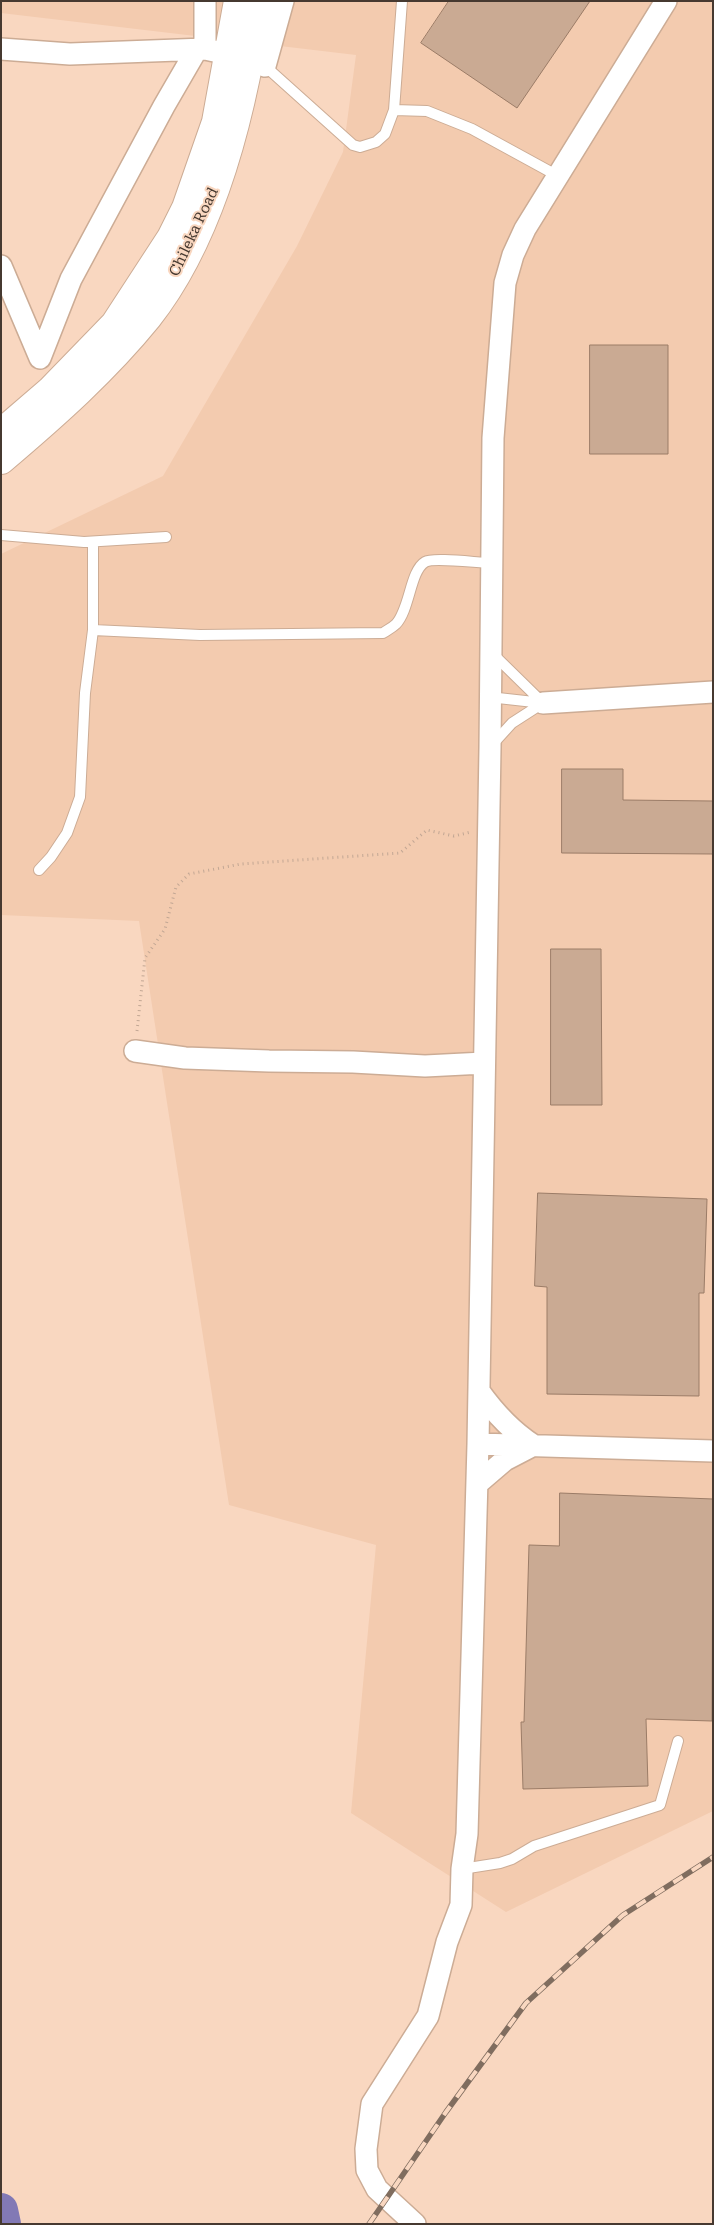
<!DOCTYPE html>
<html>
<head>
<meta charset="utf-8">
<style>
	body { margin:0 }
	#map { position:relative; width:714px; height:2225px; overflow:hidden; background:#f9d7c0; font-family:"Roboto Serif",serif }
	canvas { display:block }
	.frame { position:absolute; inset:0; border:2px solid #463930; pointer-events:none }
</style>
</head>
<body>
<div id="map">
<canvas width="714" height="2225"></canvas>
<div class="frame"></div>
</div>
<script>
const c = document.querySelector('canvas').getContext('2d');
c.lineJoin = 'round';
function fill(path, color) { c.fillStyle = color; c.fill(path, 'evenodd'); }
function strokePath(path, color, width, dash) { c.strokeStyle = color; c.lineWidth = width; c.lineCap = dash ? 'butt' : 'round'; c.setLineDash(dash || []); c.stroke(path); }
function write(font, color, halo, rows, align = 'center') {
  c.font = font + ' "Roboto Serif",serif'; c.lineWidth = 4; c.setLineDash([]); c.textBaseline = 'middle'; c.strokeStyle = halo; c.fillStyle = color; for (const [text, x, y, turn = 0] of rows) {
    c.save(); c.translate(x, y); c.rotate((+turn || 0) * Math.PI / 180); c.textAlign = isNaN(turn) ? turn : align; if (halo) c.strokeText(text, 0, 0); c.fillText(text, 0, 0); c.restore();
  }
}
const built = new Path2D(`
	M1,1H713V1811L506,1912L351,1813L376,1545L229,1505L139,921L1,915V554L163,476L297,246L343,152L356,55L1,13Z`);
const river = new Path2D(`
	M1,2210L4,2224`);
const building = new Path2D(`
	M449,1H590L517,108L421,43Z
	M590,345H668V454H590Z
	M562,769H623V800L713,801V854L562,853Z
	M551,949H601L602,1105H551Z
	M538,1193L707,1199L704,1293H699V1396L547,1394V1287L535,1286Z
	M560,1493L713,1499L712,1721L646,1719L648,1786L523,1789L521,1722H524L529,1545L559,1546Z`);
const path = new Path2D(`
	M137,1031L145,958L165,929L176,887L189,874L241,864L400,853L427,830L454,836L471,832`);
const lane = new Path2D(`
	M265,66L353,145L360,147L376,142L385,134L394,110L402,1
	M394,110L427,111L472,129L558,176
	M1,535L84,542L166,537
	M93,630L200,635L383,633C387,630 392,628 396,624C410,609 410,571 425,562C433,557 479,563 491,563
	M494,655L543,703
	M489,697L543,703
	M492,745L512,723L543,703
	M39,870L51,857L67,833L80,797L85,693L93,630V542
	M462,1869L500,1863L512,1859L534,1846L660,1805L678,1741`);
const street = new Path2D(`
	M205,1V49L219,52
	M1,49L70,54L205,49
	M250,61L265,66L283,1
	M1,266L40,358L71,279L164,106L197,49
	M543,703L713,692
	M135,1051L185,1058L269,1061L353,1062L425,1066L484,1063
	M479,1391C494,1412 510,1430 533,1445
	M478,1444L713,1451
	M477,1484L505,1460L530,1447
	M415,2224L377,2189L367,2170L366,2149L372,2104L428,2016L447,1942L461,1905L462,1869L467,1834L478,1444L490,748L493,438L505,283L513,255L525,229L666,1`);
const highway = new Path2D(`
	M1,433L50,391L115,324L171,238L186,208L216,122L238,1
	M1,460C54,415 105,370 148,317C215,232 244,106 259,1`);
const rail = new Path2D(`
	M369,2224L446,2112L526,2003L623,1915L713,1857`);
const streetNames = [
	["Chileka Road",194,232,-65]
];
fill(built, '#f3cbaf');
strokePath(river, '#8279b5', 34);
fill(building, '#caaa93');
strokePath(building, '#9b7c67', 1);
strokePath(lane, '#ccac95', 12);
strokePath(street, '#ccac95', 24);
strokePath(highway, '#ccac95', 30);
strokePath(path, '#c2a794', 3, [1, 4]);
strokePath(lane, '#fff', 10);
strokePath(street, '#fff', 21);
strokePath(highway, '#fff', 28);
strokePath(rail, '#806d5f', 5.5);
strokePath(rail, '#f9d7c0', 4, [11]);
write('15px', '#463930', '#f9d7c0', streetNames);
</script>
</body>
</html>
